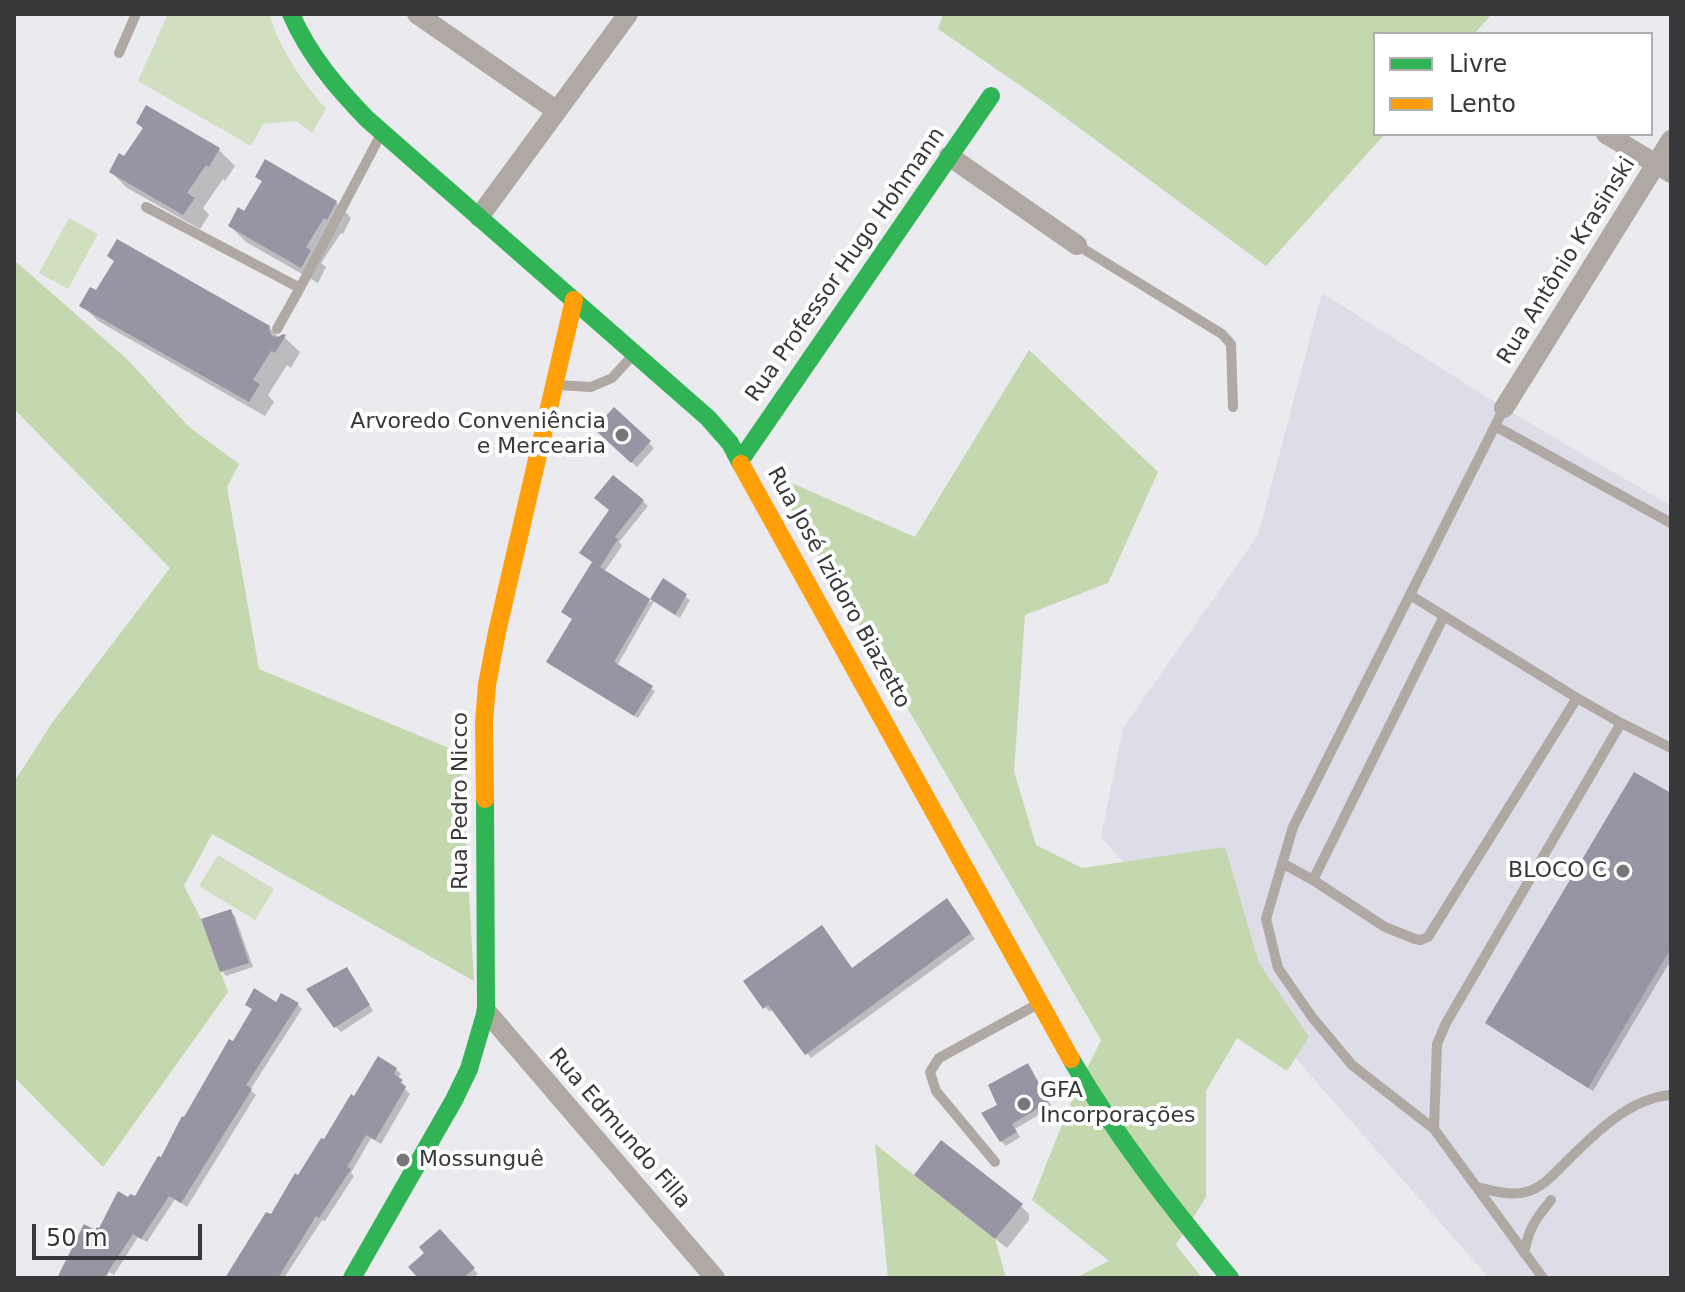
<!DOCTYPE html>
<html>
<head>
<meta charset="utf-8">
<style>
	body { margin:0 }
	#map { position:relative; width:1685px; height:1292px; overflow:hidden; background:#ebeaee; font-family:"DejaVu Sans",sans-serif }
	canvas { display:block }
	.frame { position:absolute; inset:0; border:16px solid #38373a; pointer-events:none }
	.legend { position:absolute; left:1373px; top:32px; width:280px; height:104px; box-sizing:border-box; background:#fff; border:2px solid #afafb0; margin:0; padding:10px 14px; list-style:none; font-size:24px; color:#38373a }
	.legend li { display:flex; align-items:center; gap:16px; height:40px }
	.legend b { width:40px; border:2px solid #afafb0 }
	.scale { position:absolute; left:32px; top:1224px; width:170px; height:36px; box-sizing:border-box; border:4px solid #38373a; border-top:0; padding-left:10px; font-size:24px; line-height:28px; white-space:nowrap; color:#38373a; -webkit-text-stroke:6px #fff; paint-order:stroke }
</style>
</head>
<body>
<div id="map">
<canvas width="1685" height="1292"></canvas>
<div class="frame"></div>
<ul class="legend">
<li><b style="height:10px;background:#30b455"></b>Livre</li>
<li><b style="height:10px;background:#ff9f0a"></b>Lento</li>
</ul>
<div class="scale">50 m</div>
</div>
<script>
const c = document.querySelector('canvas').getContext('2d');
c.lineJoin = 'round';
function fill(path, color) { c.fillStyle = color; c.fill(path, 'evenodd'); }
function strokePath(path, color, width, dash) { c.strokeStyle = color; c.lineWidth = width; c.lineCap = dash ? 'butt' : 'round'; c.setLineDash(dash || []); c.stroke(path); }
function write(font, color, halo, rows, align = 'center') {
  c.font = font + ' "DejaVu Sans",sans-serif'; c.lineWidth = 8; c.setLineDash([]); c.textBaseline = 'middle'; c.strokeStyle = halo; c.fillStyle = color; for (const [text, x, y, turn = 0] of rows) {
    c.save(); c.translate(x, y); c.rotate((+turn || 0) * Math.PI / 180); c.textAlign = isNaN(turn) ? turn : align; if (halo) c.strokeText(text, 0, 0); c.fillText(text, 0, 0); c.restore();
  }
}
const built = new Path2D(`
	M1322,293L1504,408L1671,506V1278H1489L1101,837L1123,728L1258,535Z`);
const green = new Path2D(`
	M168,14H269C280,50 302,81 326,109L312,133L296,121L263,124L251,146L138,81Z
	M69,218L98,234L68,289L39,273Z
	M218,855L274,889L255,920L199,886Z`);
const forest = new Path2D(`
	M943,14H1492L1474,34H1375V134H1385L1266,266L1047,104L938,29Z
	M14,260L128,360L189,427L239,464L227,487L259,669L461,753L474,981L212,834L184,886L201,919L228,992L103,1167L14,1077V782L52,723L170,568L14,409Z
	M1029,350L1158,472L1108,583L1025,615L1014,771L1036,845L1082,868L1225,847L1259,963L1309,1037L1287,1071L1237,1038L1206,1091V1197L1176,1245L1202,1278H1075L1109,1261L1032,1200L1071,1102L1101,1040L771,474L915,537Z
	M875,1144L995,1239L1006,1278H888Z`);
const shadow = new Path2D(`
	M147,108L219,150L235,166L225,181L223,179L203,208L209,215L200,229L127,188L111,172L124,159L145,129Z
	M257,177L336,202L351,218L343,234L341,233L321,263L326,267L318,283L246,242L230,226L244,213L264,183Z
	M82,305L269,327L279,338L283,336L300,352L291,368L287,365L268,395L274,402L265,416L98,321Z
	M614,410L654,448L637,467L596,429Z
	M643,501L648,506L619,542L622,546L604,572L651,602L664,581L690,600L680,618L654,601L617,666L655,691L638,718L552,664L574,620L563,612L594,563L581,553Z
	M1671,795V960L1593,1091L1493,1028Z
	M952,906L975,939L811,1058L773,1009L770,1012L765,1007L746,981L853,970Z
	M230,911L235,916L253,967L226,976L222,971Z
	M346,969L351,974L373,1011L341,1032L336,1027Z
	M247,1005H298L302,1009L250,1090L256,1095L187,1207L175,1199L147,1242L138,1237L114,1275L109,1272L106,1278H60L95,1233L129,1200L136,1199L162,1160L184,1120L234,1044L253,1010Z
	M1027,1065L1032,1070L1052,1107L1015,1129L1020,1137L1006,1146L1001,1141L1000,1106Z
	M396,1069L401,1074L398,1079L406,1086L404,1088L410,1094L381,1144L371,1138L351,1173L354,1176L325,1221L322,1220L284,1278H228L324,1142Z
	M927,1185L1018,1203L1029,1214V1220L1007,1248Z
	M439,1232L478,1274L473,1278H420L427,1253Z`);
const building = new Path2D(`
	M146,105L220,148L209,167L206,165L187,193L195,198L183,215L109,172L119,153L124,156L143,128L136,123Z
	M265,159L337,201L327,220L324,218L306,247L311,250L301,268L228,226L238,207L244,211L262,181L255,177Z
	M117,239L270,326L269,330L272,336L278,337L283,334L286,335L275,353L271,351L253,380L260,384L249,402L79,306L90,287L96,290L114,261L107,256Z
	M614,407L651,441L631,463L594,429Z
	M613,475L644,500L615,537L618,539L600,567L579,553L609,510L594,498Z
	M592,562L650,599L614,662L653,686L634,716L546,662L572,619L561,612Z
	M663,578L687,594L675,615L650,599Z
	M1634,772L1671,793V948L1588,1088L1485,1023Z
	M947,898L971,933L805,1055L768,1005L763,1009L743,981L822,925L852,968Z
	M231,909L249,963L220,972L201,919Z
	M347,967L370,1005L334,1028L306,989Z
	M254,988L276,1002L281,993L299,1003L246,1085L252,1089L181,1203L169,1196L141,1239L133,1234L104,1278H57L84,1224L95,1230L97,1227L99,1228L118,1191L128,1197L130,1194L135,1196L158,1156L161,1157L182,1116L184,1117L229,1039L233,1041L252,1009L245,1005Z
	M378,1056L397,1068L394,1074L403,1080L400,1083L406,1087L375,1140L366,1135L347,1167L351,1169L319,1218L316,1216L278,1278H225L266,1212L271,1214L295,1173L298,1175L321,1138L324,1139L351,1094L354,1096Z
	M1028,1063L1048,1102L1012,1124L1017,1132L1000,1142L981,1113L997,1105L988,1085Z
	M941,1140L1023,1204L995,1239L914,1175Z
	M440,1229L475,1268L463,1278H418L408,1267L424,1253L419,1247Z`);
const lane = new Path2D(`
	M119,53L136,14
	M146,207L300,288L380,136
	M1077,245L1222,334L1231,344L1233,407
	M277,329L300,288
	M557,385L591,387L612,378L633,355
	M1504,408L1293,827L1266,919L1278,968L1312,1017L1352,1065L1434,1129L1543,1278
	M1495,426L1671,523
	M1410,595L1577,698L1621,723
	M1282,863L1313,880L1385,927L1415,939L1421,940L1428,937L1577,698
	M1313,880L1444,616
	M1434,1129L1437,1044L1446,1023L1621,723L1671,748
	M995,1162L936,1091L930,1072L939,1058L1038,1004
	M1477,1187C1493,1191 1510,1196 1526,1192C1542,1188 1553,1175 1565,1163C1593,1135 1629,1098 1671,1095
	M1524,1253C1529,1228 1535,1220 1551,1200`);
const street = new Path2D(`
	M417,14L557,111
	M1606,134L1671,173
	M949,156L1077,245
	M479,217L628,14
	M1504,408L1671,140
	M486,1011L715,1278`);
const fast = new Path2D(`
	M291,14C309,55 336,87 367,119L708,418L730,443L741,464
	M740,461L991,96
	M1071,1059C1117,1138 1172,1208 1230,1278
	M352,1278L454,1100L469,1069L486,1011L485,799`);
const slow = new Path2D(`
	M741,464L1071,1059
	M485,799L484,722L487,685L497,632L574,300`);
const markers = [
	[622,435,8,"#777679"],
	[1623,871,8,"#777679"],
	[1024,1104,8,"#777679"],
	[403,1160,8,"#777679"]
];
const streetNames = [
	["Rua Antônio Krasinski",1567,261,-58],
	["Rua Professor Hugo Hohmann",846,265,-55],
	["Rua José Izidoro Biazetto",838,588,61],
	["Rua Pedro Nicco",461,801,-90],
	["Rua Edmundo Filla",619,1129,49]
];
const poiNames = [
	["Arvoredo Conveniência",606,422],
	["e Mercearia",606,447],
	["BLOCO C",1607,871],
	["GFA",1040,1091,"left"],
	["Incorporações",1040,1116,"left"],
	["Mossunguê",419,1160,"left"]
];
fill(built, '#dedce6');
fill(green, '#cfdfc0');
fill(forest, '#c4d8af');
fill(shadow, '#0003');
fill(building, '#9894a3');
strokePath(lane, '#b0a9a3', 10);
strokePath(street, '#b0a9a3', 20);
strokePath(fast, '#30b455', 18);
strokePath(slow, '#ff9f0a', 18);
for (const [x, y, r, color] of markers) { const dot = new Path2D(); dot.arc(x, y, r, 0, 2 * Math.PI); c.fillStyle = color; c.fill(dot); strokePath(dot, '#fff', 3); }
write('22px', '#38373a', '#fff', streetNames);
write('22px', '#38373a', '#fff', poiNames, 'right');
</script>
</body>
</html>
